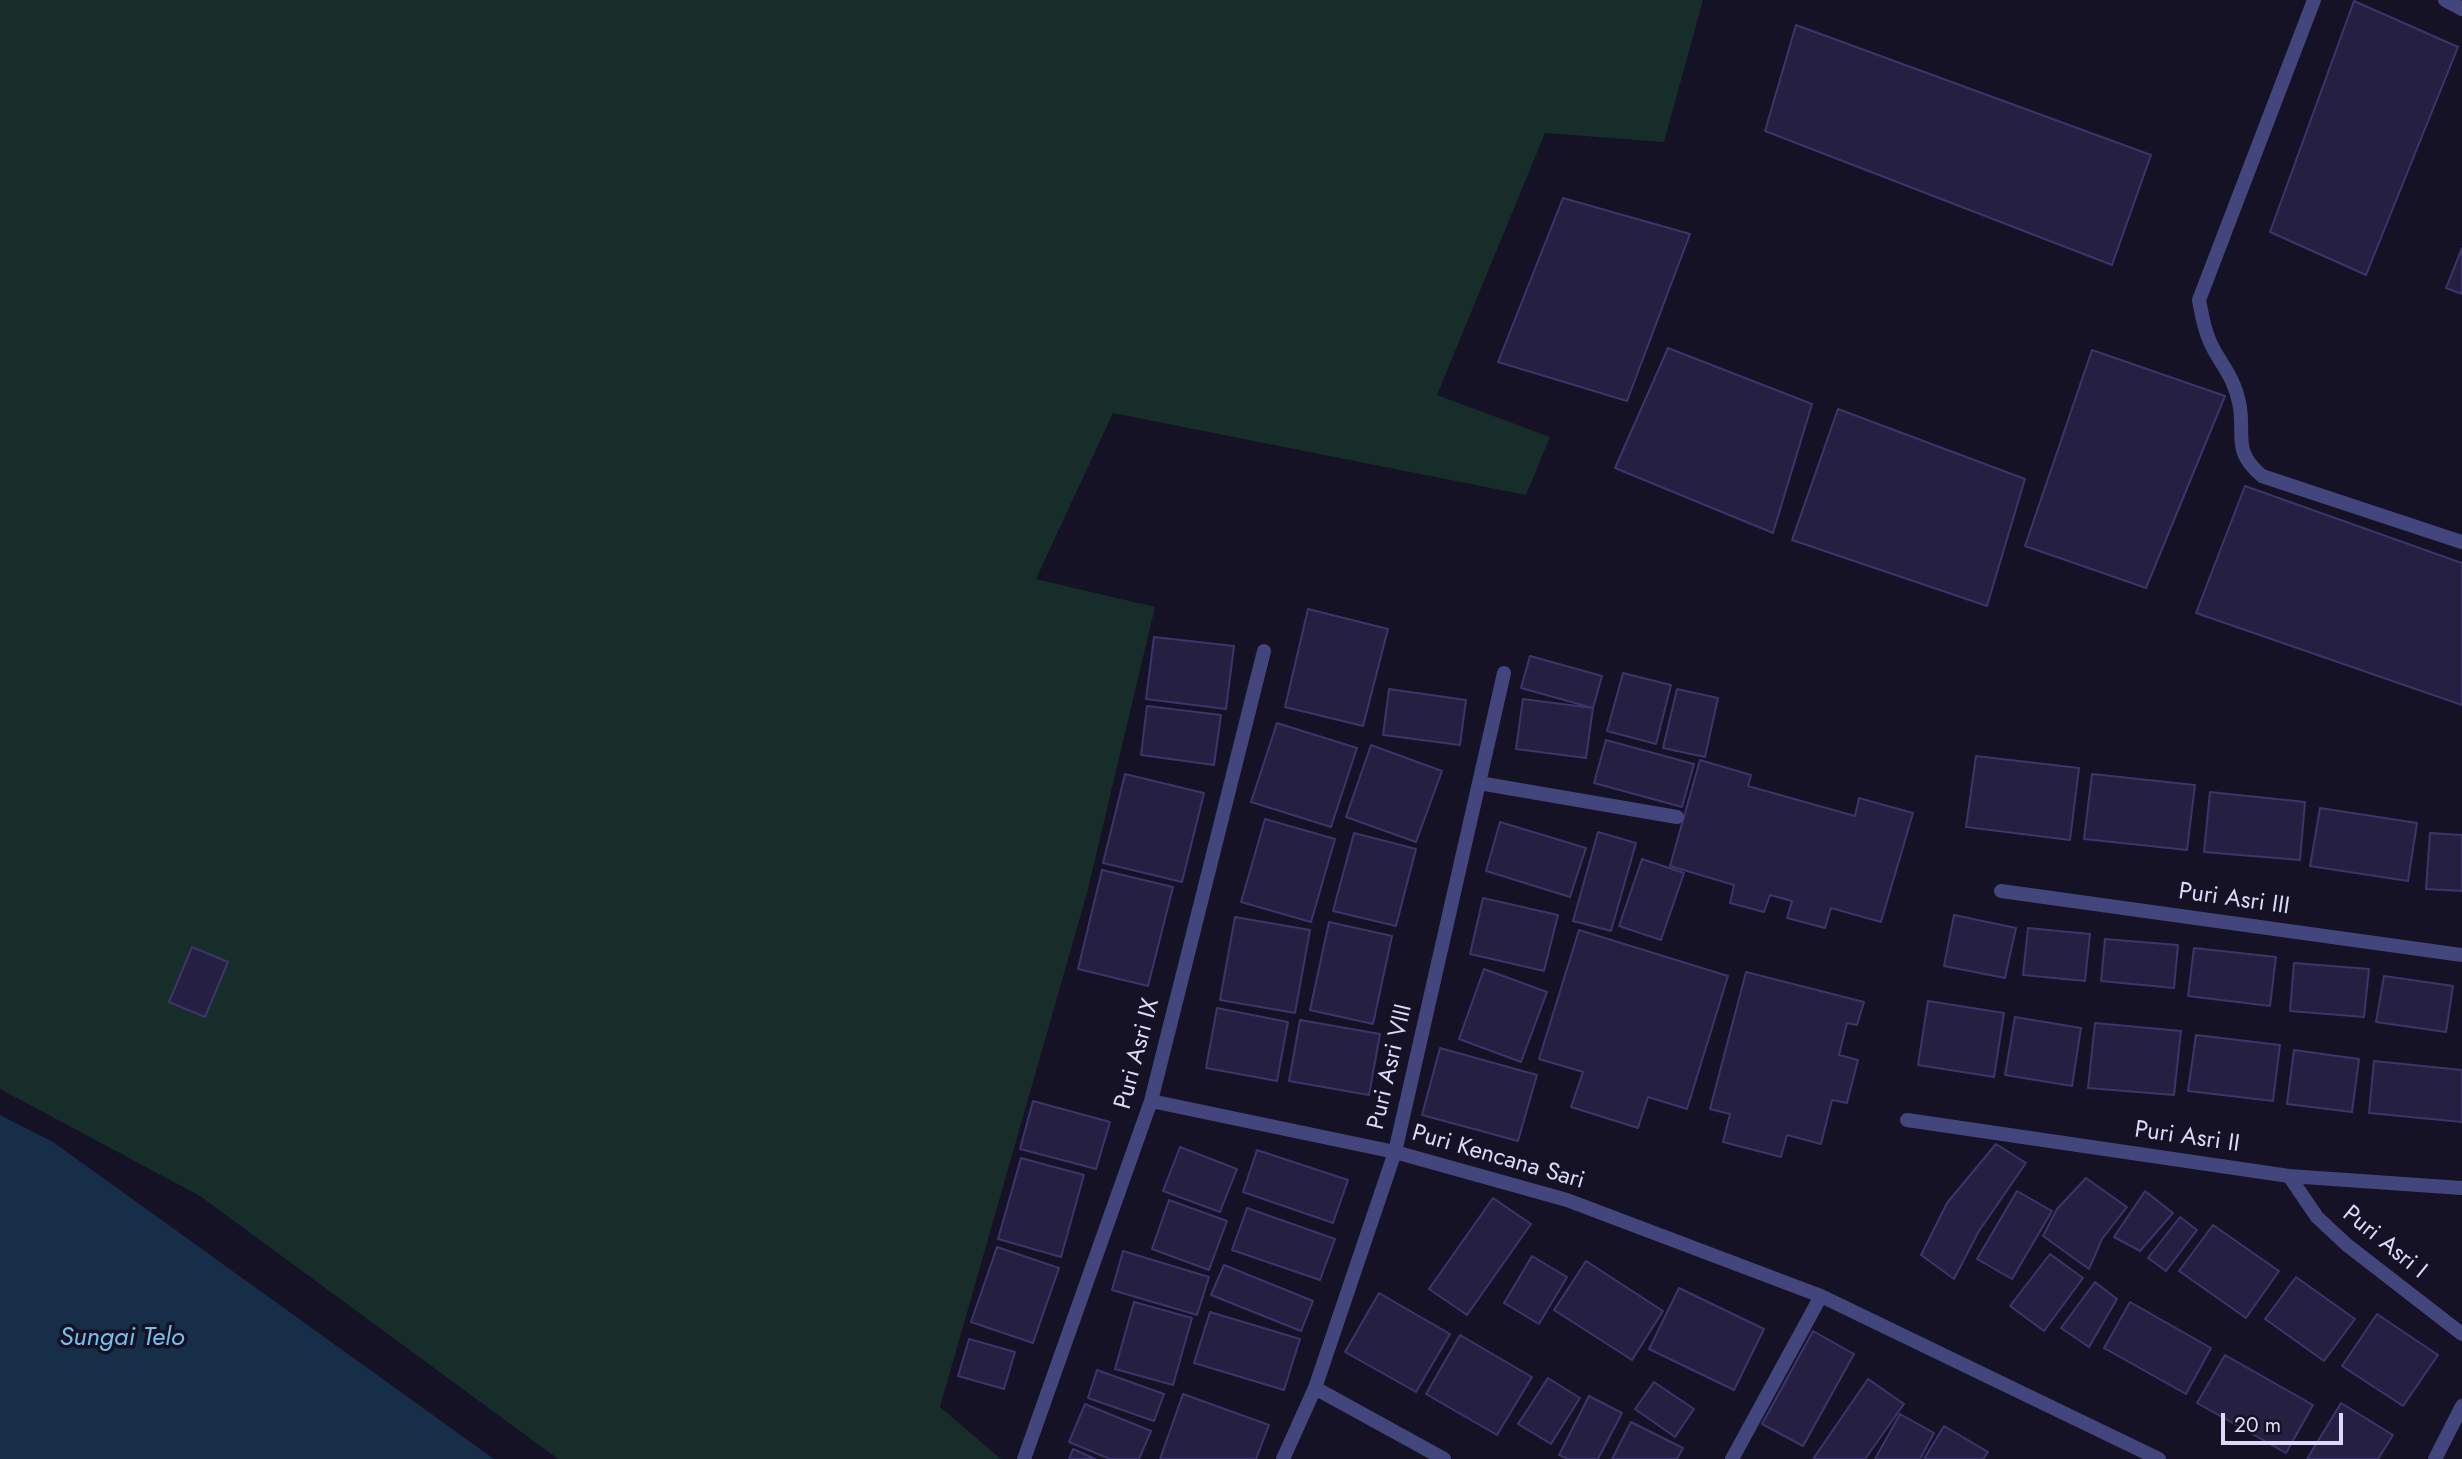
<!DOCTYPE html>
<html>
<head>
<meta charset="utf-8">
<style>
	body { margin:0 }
	#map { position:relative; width:2462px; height:1459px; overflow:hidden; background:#141224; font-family:Jost,sans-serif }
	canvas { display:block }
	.scale { position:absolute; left:2221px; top:1413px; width:122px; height:32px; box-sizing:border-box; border:4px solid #dbdafa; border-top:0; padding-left:9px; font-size:21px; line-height:24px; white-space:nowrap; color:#dbdafa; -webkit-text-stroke:5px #141224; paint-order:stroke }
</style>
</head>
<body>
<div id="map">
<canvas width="2462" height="1459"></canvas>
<div class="scale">20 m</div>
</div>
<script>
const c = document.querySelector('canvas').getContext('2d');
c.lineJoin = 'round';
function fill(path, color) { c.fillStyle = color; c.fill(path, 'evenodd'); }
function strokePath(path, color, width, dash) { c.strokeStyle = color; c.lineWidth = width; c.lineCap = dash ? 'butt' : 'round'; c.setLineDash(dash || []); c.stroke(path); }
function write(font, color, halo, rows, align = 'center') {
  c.font = font + ' Jost,sans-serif'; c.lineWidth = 7; c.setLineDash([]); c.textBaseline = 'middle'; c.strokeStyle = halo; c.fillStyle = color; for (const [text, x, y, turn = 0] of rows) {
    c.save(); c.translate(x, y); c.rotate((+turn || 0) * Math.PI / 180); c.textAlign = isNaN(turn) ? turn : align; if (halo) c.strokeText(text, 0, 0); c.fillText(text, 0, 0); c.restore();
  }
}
const green = new Path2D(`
	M0,0H1703L1664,142L1545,133L1437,395L1550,437L1526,495L1113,413L1036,579L1155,607L1087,893L940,1407L1001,1459H558L200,1196L0,1089Z`);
const water = new Path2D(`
	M0,1115L53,1142L494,1459H0Z`);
const building = new Path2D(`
	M2354,1L2458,47L2366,275L2270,232Z
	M1796,25L2151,155L2112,265L1765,131Z
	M1563,198L1690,234L1627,401L1498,362Z
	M2462,248V294L2446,288Z
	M1668,348L1812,404L1773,533L1615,468Z
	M2092,350L2225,396L2146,588L2025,546Z
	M1838,409L2025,479L1987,606L1792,540Z
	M2245,486L2462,563V705L2196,613Z
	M1308,609L1388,629L1363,726L1285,707Z
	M1154,637L1234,646L1226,709L1146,699Z
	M1530,656L1602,676L1593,708L1521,688Z
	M1623,673L1671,685L1656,744L1607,731Z
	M1389,689L1466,700L1460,745L1383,735Z
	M1677,689L1718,698L1705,757L1663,748Z
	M1523,699L1593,708L1586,758L1516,749Z
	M1147,706L1221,715L1214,765L1141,755Z
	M1277,723L1357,748L1331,827L1251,802Z
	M1606,740L1694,764L1682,807L1594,783Z
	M1371,745L1442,771L1416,842L1346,817Z
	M1976,756L2079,768L2070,840L1966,827Z
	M1700,760L1751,775L1748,786L1855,816L1859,798L1913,813L1881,922L1831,908L1825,928L1787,918L1792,901L1770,895L1764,912L1730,903L1734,885L1670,866Z
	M1125,774L1204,793L1182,882L1103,863Z
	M2092,774L2195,785L2187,850L2084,839Z
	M2210,792L2305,802L2300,860L2204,852Z
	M2320,808L2417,823L2408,881L2310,866Z
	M1265,819L1335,839L1311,922L1241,902Z
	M1500,822L1586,848L1570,897L1486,871Z
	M1598,832L1636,843L1611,931L1573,921Z
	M1354,833L1416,849L1396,926L1333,911Z
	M2430,833L2462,835V891L2426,889Z
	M1642,859L1684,873L1661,940L1619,926Z
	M1102,870L1173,887L1148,986L1078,969Z
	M1483,898L1558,915L1544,971L1470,954Z
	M1954,915L2016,928L2005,978L1944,966Z
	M1235,917L1310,930L1295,1013L1220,1000Z
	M1329,922L1392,936L1373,1024L1310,1010Z
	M2028,928L2090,934L2085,981L2023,975Z
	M1579,930L1728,976L1687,1109L1648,1097L1638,1128L1571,1107L1583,1072L1539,1059Z
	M2105,939L2178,945L2174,988L2101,981Z
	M192,947L228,962L205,1017L169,1002Z
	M2194,948L2276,957L2270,1006L2188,996Z
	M2294,963L2369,969L2364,1017L2290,1011Z
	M1484,969L1547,992L1521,1062L1459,1039Z
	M1746,972L1864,1002L1857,1025L1847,1023L1839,1055L1858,1060L1847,1103L1832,1100L1821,1144L1787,1135L1781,1157L1723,1142L1730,1114L1710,1109Z
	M2384,976L2453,986L2446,1032L2376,1022Z
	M1928,1001L2004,1013L1994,1077L1918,1065Z
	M1217,1008L1288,1022L1277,1081L1206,1068Z
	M2015,1017L2081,1028L2072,1086L2005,1075Z
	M1300,1020L1380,1034L1369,1095L1289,1081Z
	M2095,1023L2181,1031L2174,1095L2088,1088Z
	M2196,1035L2280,1045L2273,1101L2188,1091Z
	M1440,1048L1537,1075L1518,1141L1422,1115Z
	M2294,1050L2359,1059L2352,1112L2287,1104Z
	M2374,1061L2462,1070V1122L2369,1113Z
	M1033,1101L1110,1122L1096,1169L1020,1149Z
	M1996,1144L2026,1163L1979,1231L1954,1279L1921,1255L1947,1203Z
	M1180,1147L1237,1169L1220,1212L1163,1191Z
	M1257,1150L1348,1180L1333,1223L1243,1192Z
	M1021,1158L1084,1175L1061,1257L998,1239Z
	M2086,1178L2127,1207L2102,1239L2089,1269L2043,1236L2057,1209Z
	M2017,1191L2052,1211L2012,1279L1977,1259Z
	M2145,1191L2173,1213L2140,1251L2114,1237Z
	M1493,1198L1531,1224L1467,1315L1429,1289Z
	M1169,1200L1227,1221L1209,1270L1152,1249Z
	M1247,1208L1335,1239L1320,1280L1232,1250Z
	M2180,1217L2197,1230L2166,1271L2148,1258Z
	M2213,1225L2279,1271L2246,1318L2179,1271Z
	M997,1247L1059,1268L1033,1343L971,1322Z
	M1123,1251L1209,1277L1197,1315L1112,1290Z
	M2050,1254L2083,1278L2044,1331L2010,1306Z
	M1532,1256L1567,1277L1539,1324L1504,1303Z
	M1586,1261L1663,1311L1632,1360L1554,1310Z
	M1224,1265L1313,1301L1301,1331L1211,1295Z
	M2296,1277L2355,1319L2324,1361L2265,1319Z
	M2095,1282L2117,1299L2089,1347L2061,1328Z
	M1679,1288L1764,1329L1734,1390L1649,1349Z
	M1379,1293L1450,1334L1416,1392L1345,1352Z
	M1134,1302L1192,1318L1173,1385L1115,1369Z
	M2130,1302L2211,1348L2186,1394L2104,1348Z
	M1210,1312L1300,1339L1284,1390L1194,1363Z
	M2377,1314L2438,1355L2403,1406L2342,1366Z
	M1813,1331L1854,1354L1803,1446L1762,1424Z
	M1460,1335L1532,1377L1497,1435L1426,1394Z
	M969,1339L1015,1352L1004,1389L958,1376Z
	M2225,1355L2313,1405L2286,1453L2197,1403Z
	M1097,1370L1164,1394L1154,1421L1088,1398Z
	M1548,1378L1580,1398L1551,1444L1518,1424Z
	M1868,1379L1904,1404L1865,1459H1813Z
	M1654,1382L1694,1409L1675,1437L1635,1409Z
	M1183,1394L1269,1425L1256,1459H1160Z
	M1589,1396L1622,1413L1598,1459H1568L1559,1455Z
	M2341,1403L2393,1435L2378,1459H2307Z
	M1085,1404L1151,1431L1139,1459H1110L1069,1442Z
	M1900,1414L1934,1433L1920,1459H1875Z
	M1631,1422L1683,1448L1677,1459H1612Z
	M1944,1426L1988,1452L1983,1459H1924Z
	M1073,1449L1095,1459H1069Z`);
const minor = new Path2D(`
	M2314,0L2199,300C2202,316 2205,333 2213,348C2223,367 2234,378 2239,402C2246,435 2231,450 2262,476L2462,542
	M2445,0L2462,9
	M1479,783L1677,817
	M2001,891L2462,955
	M1151,1101L1395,1152L1567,1200L1821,1296L2159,1459
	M1907,1120L2289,1176L2462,1188
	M2289,1176L2317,1217L2347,1245L2462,1334
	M1315,1388L1444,1459
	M1024,1459L1151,1101L1264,651
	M1283,1459L1315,1388L1395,1152L1504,673
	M1732,1459L1821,1296
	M2435,1459L2462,1406`);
const streetNames = [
	["Puri Asri III",2234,900,8],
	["Puri Asri IX",1138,1054,-75],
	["Puri Asri VIII",1391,1067,-77],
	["Puri Asri II",2187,1138,8],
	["Puri Kencana Sari",1498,1158,16],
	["Puri Asri I",2384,1243,39]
];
const waterNames = [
	["Sungai Telo",122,1339]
];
fill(green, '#162d2a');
fill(water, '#172e48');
fill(building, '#252042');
strokePath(building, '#3c356c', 2);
strokePath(minor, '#43457d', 14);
write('24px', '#dbdafa', '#141224', streetNames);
write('italic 26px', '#74bfed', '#141224', waterNames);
</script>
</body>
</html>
